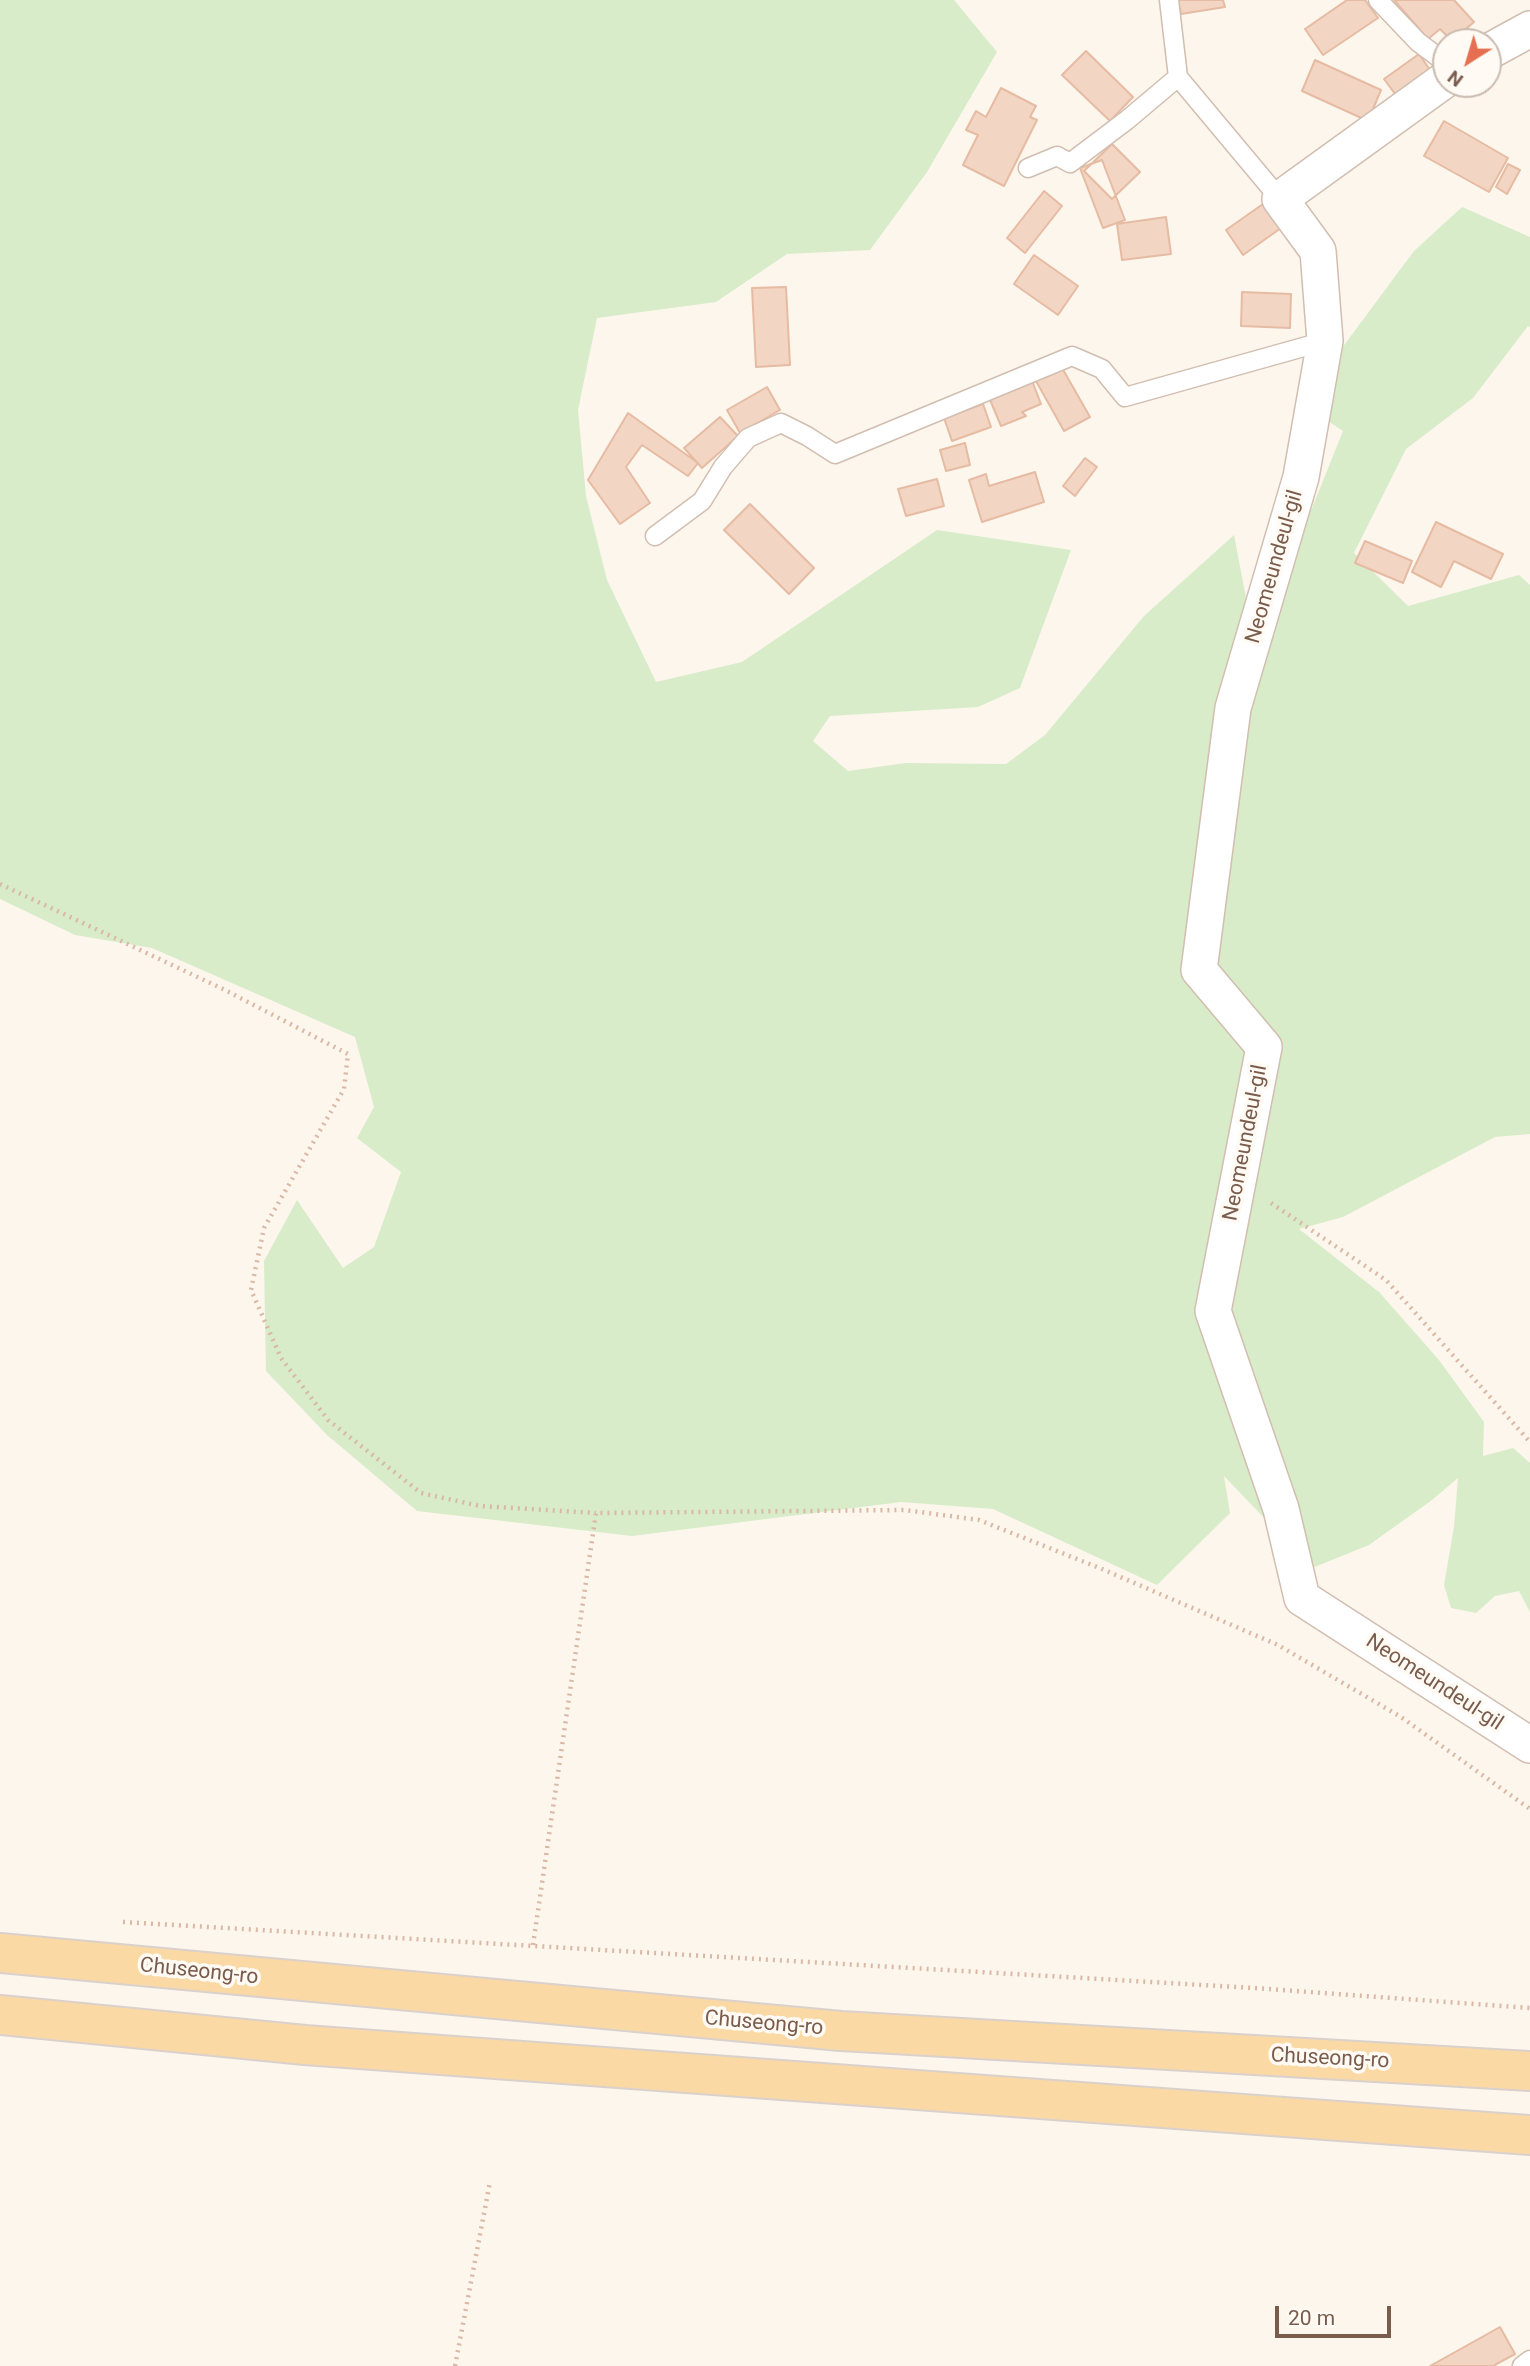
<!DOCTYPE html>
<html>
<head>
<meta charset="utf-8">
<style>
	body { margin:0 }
	#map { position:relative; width:1530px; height:2366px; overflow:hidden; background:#fdf6ec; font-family:Roboto,sans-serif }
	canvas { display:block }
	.north { position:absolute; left:1432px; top:28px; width:70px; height:70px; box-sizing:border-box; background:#fffaf3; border:2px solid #cabbb1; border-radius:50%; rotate:217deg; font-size:19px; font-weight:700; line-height:28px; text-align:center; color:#7a5c4d }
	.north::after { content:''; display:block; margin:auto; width:24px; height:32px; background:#e76f51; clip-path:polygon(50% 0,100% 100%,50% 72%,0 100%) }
	.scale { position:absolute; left:1275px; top:2306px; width:116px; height:32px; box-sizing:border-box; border:4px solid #7a5c4d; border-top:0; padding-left:9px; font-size:21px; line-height:24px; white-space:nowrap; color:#7a5c4d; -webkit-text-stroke:5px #fffaf3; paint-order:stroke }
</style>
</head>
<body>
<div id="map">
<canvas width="1530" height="2366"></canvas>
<div class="north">N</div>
<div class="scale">20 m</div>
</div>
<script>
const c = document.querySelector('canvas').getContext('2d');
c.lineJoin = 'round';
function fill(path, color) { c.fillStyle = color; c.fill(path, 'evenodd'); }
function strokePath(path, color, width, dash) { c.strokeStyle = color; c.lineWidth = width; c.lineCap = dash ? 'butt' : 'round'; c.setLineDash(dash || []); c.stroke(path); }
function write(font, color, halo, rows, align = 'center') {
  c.font = font + ' Roboto,sans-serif'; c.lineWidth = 7; c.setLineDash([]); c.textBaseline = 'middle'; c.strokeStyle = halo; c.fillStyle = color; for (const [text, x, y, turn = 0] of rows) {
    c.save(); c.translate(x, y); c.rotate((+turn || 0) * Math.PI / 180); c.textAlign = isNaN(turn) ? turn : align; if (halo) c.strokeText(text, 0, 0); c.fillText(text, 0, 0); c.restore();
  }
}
const green = new Path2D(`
	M0,0H954L997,52L927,172L870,250L787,254L716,302L597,318L578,410L586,496L607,580L656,682L742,662L937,530L1071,550L1020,688L978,707L830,716L813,741L848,771L906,763L1006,764L1045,735L1144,616L1234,535L1247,603L1302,533L1343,431L1322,417L1333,360L1414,251L1462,207L1530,237V327L1528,326L1473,398L1406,449L1354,553L1408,606L1519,575L1530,585V1134L1495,1137L1343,1217L1299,1229L1379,1292L1439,1360L1484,1422L1483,1456L1513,1448L1530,1463V1612L1519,1591L1495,1596L1476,1613L1451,1608L1444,1585L1454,1527L1458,1478L1432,1500L1369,1545L1312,1568L1224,1476L1230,1513L1157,1585L993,1509L901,1502L632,1536L417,1511L327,1435L266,1371L264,1261L297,1200L343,1268L374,1247L401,1172L357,1138L374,1107L355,1037L152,948L75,935L0,899Z`);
const building = new Path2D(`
	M1178,0H1223L1225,7L1181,14Z
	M1347,0H1365L1378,18L1323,55L1305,29Z
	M1394,0H1454L1474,22L1452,41L1440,29L1428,39Z
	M1086,51L1133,97L1110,121L1062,75Z
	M1419,54L1432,73L1398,98L1384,79Z
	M1315,60L1381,90L1368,121L1302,91Z
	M1001,88L1036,106L1030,117L1037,120L1004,186L963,165L978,135L966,130L976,111L986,117Z
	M1444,121L1508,158L1489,192L1424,156Z
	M1112,144L1140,172L1112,199L1084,171Z
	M1102,160L1125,220L1103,228L1080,168Z
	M1508,164L1520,170L1507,194L1496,187Z
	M1044,191L1062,206L1025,253L1007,238Z
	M1263,204L1281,228L1243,255L1226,230Z
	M1166,217L1171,254L1122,260L1117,224Z
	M1034,255L1078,286L1058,315L1014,284Z
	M786,287L790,365L756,367L752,288Z
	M1242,292L1291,294L1290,328L1241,326Z
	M1061,366L1090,417L1064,431L1036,381Z
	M1031,378L1041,404L1022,412L1026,416L1001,426L988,395Z
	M767,387L780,410L740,433L727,410Z
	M983,404L991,427L952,441L944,418Z
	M628,413L698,463L688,476L642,445L626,467L650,503L620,524L588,480Z
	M720,417L738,436L702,468L684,448Z
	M965,443L970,465L946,471L940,450Z
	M1085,458L1097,467L1075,496L1063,486Z
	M1035,472L1044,502L982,522L969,480L986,474L989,486Z
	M937,479L944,506L906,516L898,489Z
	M750,504L814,568L789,594L724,530Z
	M1436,522L1503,554L1491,579L1454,561L1441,587L1412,572Z
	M1365,541L1412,561L1403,583L1355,563Z
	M1500,2327L1515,2354L1493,2366H1430Z`);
const path = new Path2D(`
	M0,884L223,989L348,1054L344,1089L264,1228L251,1290L281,1358L328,1420L421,1493L480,1506L596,1513
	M1271,1203L1386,1280L1530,1442
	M123,1922L1254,1988L1530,2008
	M533,1945L596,1513L905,1510L979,1520L1102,1569L1278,1645L1401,1717L1530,1809
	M455,2366L490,2182`);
const lane = new Path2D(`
	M1169,0L1178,77L1280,199
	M1378,0L1418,42L1446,63
	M1028,168L1057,156L1070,163L1127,120L1178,77
	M655,536L702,501L723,467L748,438L781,423L807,436L835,454L1072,356L1102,369L1125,397L1325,341
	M1522,2366L1530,2360`);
const street = new Path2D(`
	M1488,52L1530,29
	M1446,79L1280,199L1318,251L1325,341L1301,477L1233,708L1199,970L1264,1047L1213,1311L1281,1509L1302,1598L1530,1745`);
const primary = new Path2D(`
	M0,1953L841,2031L1530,2071
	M0,2015L305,2045L1530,2135`);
const streetNames = [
	["Neomeundeul-gil",1275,567,-74],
	["Neomeundeul-gil",1246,1143,-79],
	["Neomeundeul-gil",1434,1683,33],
	["Chuseong-ro",199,1972,6],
	["Chuseong-ro",764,2024,5],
	["Chuseong-ro",1330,2059,3]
];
fill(green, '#d8ecc9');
fill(building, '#f3d5c3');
strokePath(building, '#e6bba3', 2);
strokePath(lane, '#d1beb0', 21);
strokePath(street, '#d1beb0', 38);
strokePath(primary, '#dad1cd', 42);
strokePath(path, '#d9b8a5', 4.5, [2, 5]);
strokePath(lane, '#fff', 18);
strokePath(street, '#fff', 35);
strokePath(primary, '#fbd9a5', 38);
write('21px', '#7a5c4d', '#fffaf3', streetNames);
</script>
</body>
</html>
